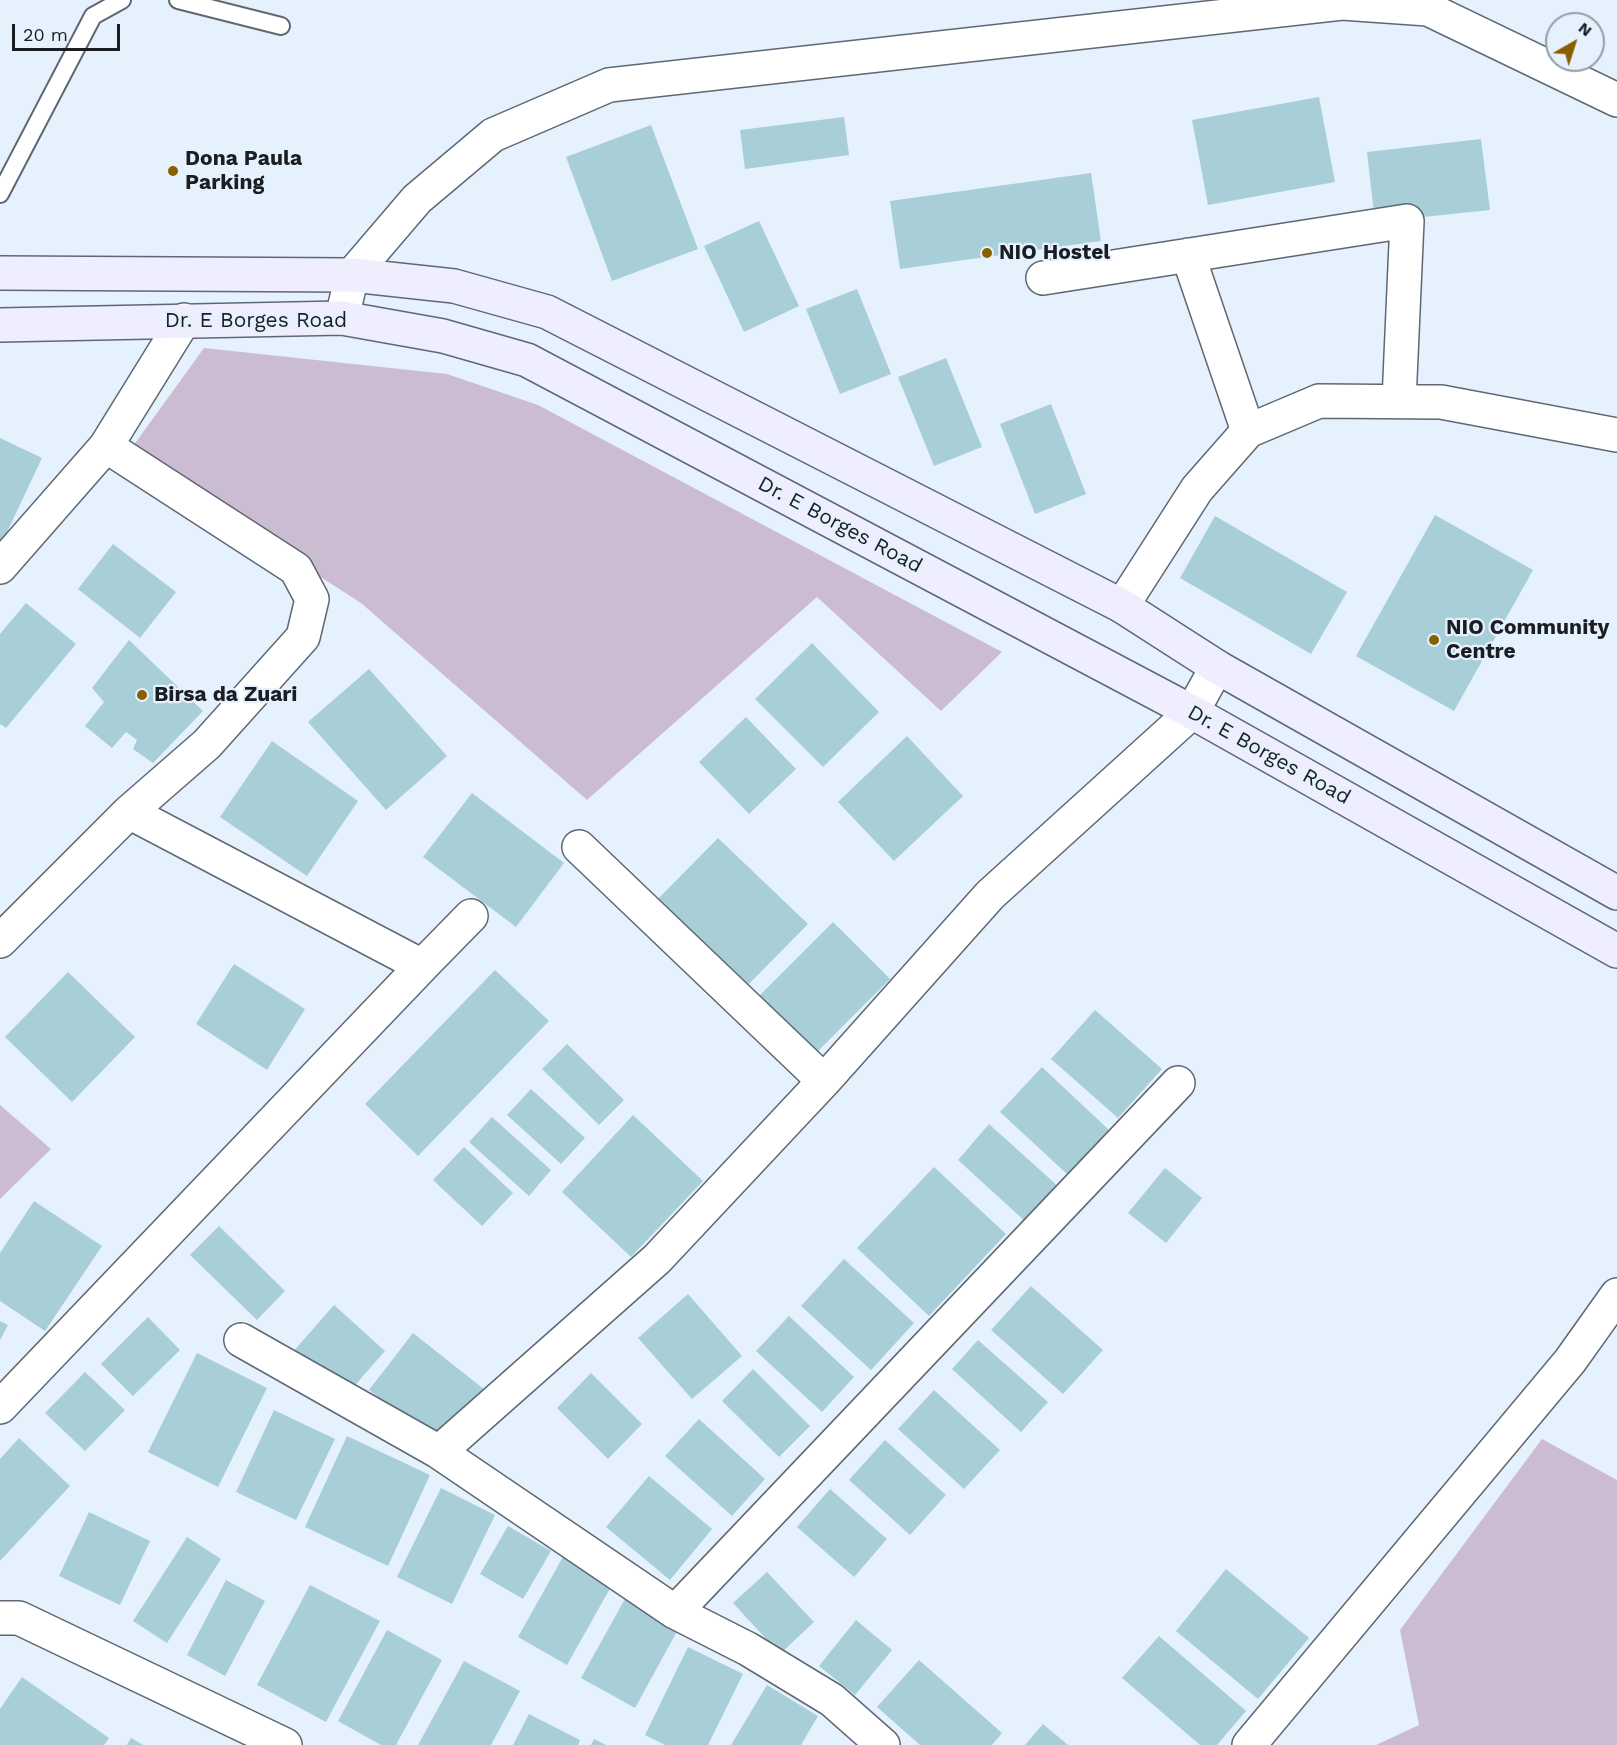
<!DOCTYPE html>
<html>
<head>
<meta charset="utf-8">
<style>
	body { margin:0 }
	#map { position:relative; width:1617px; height:1745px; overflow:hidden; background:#e6f1fe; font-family:"Work Sans",sans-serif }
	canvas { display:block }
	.north { position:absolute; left:1545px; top:12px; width:60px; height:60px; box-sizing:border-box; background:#e6f1fe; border:2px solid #949da6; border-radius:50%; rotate:39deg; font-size:16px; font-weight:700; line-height:24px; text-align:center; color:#1a1e22 }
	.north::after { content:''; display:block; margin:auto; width:21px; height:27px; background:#896000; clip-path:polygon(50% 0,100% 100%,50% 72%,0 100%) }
	.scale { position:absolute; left:12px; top:24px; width:108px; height:27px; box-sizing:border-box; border:3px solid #1a1e22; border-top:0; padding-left:8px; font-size:18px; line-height:21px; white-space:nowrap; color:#1a1e22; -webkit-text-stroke:4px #e6f1fe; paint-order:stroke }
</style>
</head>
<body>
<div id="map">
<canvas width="1617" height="1745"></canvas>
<div class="north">N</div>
<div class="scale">20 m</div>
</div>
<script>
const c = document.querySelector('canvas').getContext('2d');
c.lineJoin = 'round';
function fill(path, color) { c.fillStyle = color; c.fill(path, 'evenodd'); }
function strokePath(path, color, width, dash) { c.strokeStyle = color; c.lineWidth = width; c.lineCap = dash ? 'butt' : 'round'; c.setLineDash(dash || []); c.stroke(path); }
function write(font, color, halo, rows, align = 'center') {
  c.font = font + ' "Work Sans",sans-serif'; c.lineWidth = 4.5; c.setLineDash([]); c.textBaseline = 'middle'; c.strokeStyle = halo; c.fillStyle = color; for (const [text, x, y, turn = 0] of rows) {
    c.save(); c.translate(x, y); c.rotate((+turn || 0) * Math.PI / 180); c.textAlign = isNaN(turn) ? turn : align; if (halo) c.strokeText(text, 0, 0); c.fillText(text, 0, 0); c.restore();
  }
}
const green = new Path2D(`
	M204,348L447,374L538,405L1002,652L941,711L817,597L587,800L361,603L128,453Z
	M0,1105L51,1149L0,1199Z
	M1542,1439L1617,1480V1745H1376L1419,1725L1400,1630Z`);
const building = new Path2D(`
	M1319,97L1335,182L1208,205L1192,120Z
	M844,117L849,155L745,169L740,130Z
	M651,125L698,249L612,281L566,157Z
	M1481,139L1490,210L1375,222L1367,152Z
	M1091,173L1101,241L900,269L890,201Z
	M759,221L799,306L744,332L704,246Z
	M857,289L891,374L840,394L806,309Z
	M946,358L982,447L934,466L898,377Z
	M1051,404L1086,494L1035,514L1000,424Z
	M0,438L42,458L0,547Z
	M1435,515L1533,570L1454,711L1356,656Z
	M1215,516L1347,592L1311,654L1180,578Z
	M113,544L176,592L140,638L78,589Z
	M26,603L76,644L6,728L0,724V634Z
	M129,640L203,711L153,763L133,749L137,740L126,732L112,748L85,726L104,702L92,688Z
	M812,643L879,712L823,767L755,699Z
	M369,669L447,756L386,810L308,722Z
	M746,717L796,769L749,814L699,762Z
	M907,736L963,796L894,861L838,802Z
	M272,741L358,801L307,876L220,817Z
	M472,793L564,863L516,927L423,857Z
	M718,838L808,924L744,989L654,903Z
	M833,922L890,979L816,1053L759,996Z
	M234,964L305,1009L267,1070L196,1024Z
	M495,970L549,1021L418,1156L365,1104Z
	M68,972L135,1037L72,1102L5,1037Z
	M1095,1010L1162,1069L1118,1118L1051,1059Z
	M567,1044L624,1100L599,1125L542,1069Z
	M1042,1067L1109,1130L1068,1175L1000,1112Z
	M531,1089L585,1138L561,1164L507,1115Z
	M633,1115L703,1181L631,1257L562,1192Z
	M492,1117L551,1170L529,1196L469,1142Z
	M989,1124L1060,1188L1027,1223L958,1160Z
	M464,1147L513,1193L482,1226L433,1180Z
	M934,1167L1006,1234L929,1316L857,1248Z
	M1165,1168L1202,1198L1166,1243L1128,1213Z
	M34,1201L102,1246L45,1331L0,1301V1253Z
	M219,1226L285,1291L257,1320L190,1255Z
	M844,1259L914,1323L871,1370L801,1306Z
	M1031,1286L1103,1350L1063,1394L991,1330Z
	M688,1294L742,1356L692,1399L638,1338Z
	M334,1305L385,1351L343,1399L292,1353Z
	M789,1316L854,1377L822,1412L756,1351Z
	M148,1317L180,1350L133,1396L101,1364Z
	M0,1321L8,1325L0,1340Z
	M413,1333L485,1390L441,1446L369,1390Z
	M978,1340L1048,1402L1021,1432L952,1369Z
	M197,1353L267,1388L218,1487L148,1452Z
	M753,1369L810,1426L779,1457L722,1401Z
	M85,1372L125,1410L85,1451L45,1413Z
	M591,1373L642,1424L608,1459L557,1408Z
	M934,1390L1000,1450L964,1489L898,1429Z
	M274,1410L335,1439L296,1520L236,1492Z
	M699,1419L765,1479L732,1516L665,1456Z
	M347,1436L430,1475L388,1566L305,1527Z
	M19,1438L70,1486L0,1561V1459Z
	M885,1440L946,1495L910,1535L849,1480Z
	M649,1476L712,1529L670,1580L606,1527Z
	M441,1488L495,1515L452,1604L397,1577Z
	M830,1489L887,1539L854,1577L797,1527Z
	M89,1512L150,1541L120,1605L59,1576Z
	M508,1526L551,1551L523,1599L480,1574Z
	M187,1537L221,1559L167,1643L133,1621Z
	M568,1548L617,1576L567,1665L518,1637Z
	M1226,1569L1309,1638L1258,1699L1176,1631Z
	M767,1572L814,1622L780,1654L733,1603Z
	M226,1580L265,1601L225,1676L187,1655Z
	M310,1585L380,1621L326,1722L257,1685Z
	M626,1597L680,1626L635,1708L581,1678Z
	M856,1620L892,1650L855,1695L819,1666Z
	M387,1630L442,1660L396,1745H381L338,1721Z
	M1159,1636L1246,1711L1217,1745H1200L1122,1678Z
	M688,1647L743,1674L708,1745H665L645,1735Z
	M919,1660L1002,1733L992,1745H920L877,1707Z
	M464,1661L520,1691L491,1745H418Z
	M22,1677L109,1738L104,1745H0V1709Z
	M767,1685L818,1716L801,1745H731Z
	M529,1714L580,1740L578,1745H513Z
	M1043,1724L1068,1745H1025Z
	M131,1738L143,1745H127Z
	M594,1739L606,1745H591Z`);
const lane = new Path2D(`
	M178,0L281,26
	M0,194L93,16L122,0`);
const street = new Path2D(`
	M1188,255L1248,431
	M1043,278L1407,221L1399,401
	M342,318L352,275L417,199L493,135L609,85L1342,3L1428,9L1617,100
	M0,567L106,446L184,320
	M1122,606L1197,489L1248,431L1319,401L1441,402L1617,435
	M579,847L824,1081
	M0,941L129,812L207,744L303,637L312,599L296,569L106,446
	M422,966L471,916
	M241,1340L439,1452L675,1612L748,1649L832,1700L883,1745
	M0,1407L422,966L129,812
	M439,1452L657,1259L824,1081L990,895L1192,712L1217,667
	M675,1612L1178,1083
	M0,1618H19L285,1745
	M1249,1745L1570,1361L1617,1295`);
const secondary = new Path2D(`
	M0,273L352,275L454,286L547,312L1122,606L1217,667L1617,893
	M0,325L342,318L443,336L527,360L1192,712L1617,951`);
const markers = [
	[173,171,6,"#896000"],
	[987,253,6,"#896000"],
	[1434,640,6,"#896000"],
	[142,695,6,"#896000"]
];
const poiNames = [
	["Dona Paula",185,159],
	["Parking",185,183],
	["NIO Hostel",999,253],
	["NIO Community",1446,628],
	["Centre",1446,652],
	["Birsa da Zuari",154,695]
];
const streetNames = [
	["Dr. E Borges Road",256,321],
	["Dr. E Borges Road",840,525,28],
	["Dr. E Borges Road",1269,755,29]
];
fill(green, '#ccbcd2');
fill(building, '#a8ced8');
strokePath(lane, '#5e6872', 20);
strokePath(street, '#5e6872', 36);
strokePath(secondary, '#5e6872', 36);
strokePath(lane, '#fff', 16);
strokePath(street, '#fff', 33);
strokePath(secondary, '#eeeefe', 33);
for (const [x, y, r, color] of markers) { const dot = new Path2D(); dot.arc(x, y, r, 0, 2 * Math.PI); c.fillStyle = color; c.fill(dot); strokePath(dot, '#e6f1fe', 2); }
write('bold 21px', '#1a1e22', '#e6f1fe', poiNames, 'left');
write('21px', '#1a1e22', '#e6f1fe', streetNames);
</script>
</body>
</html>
